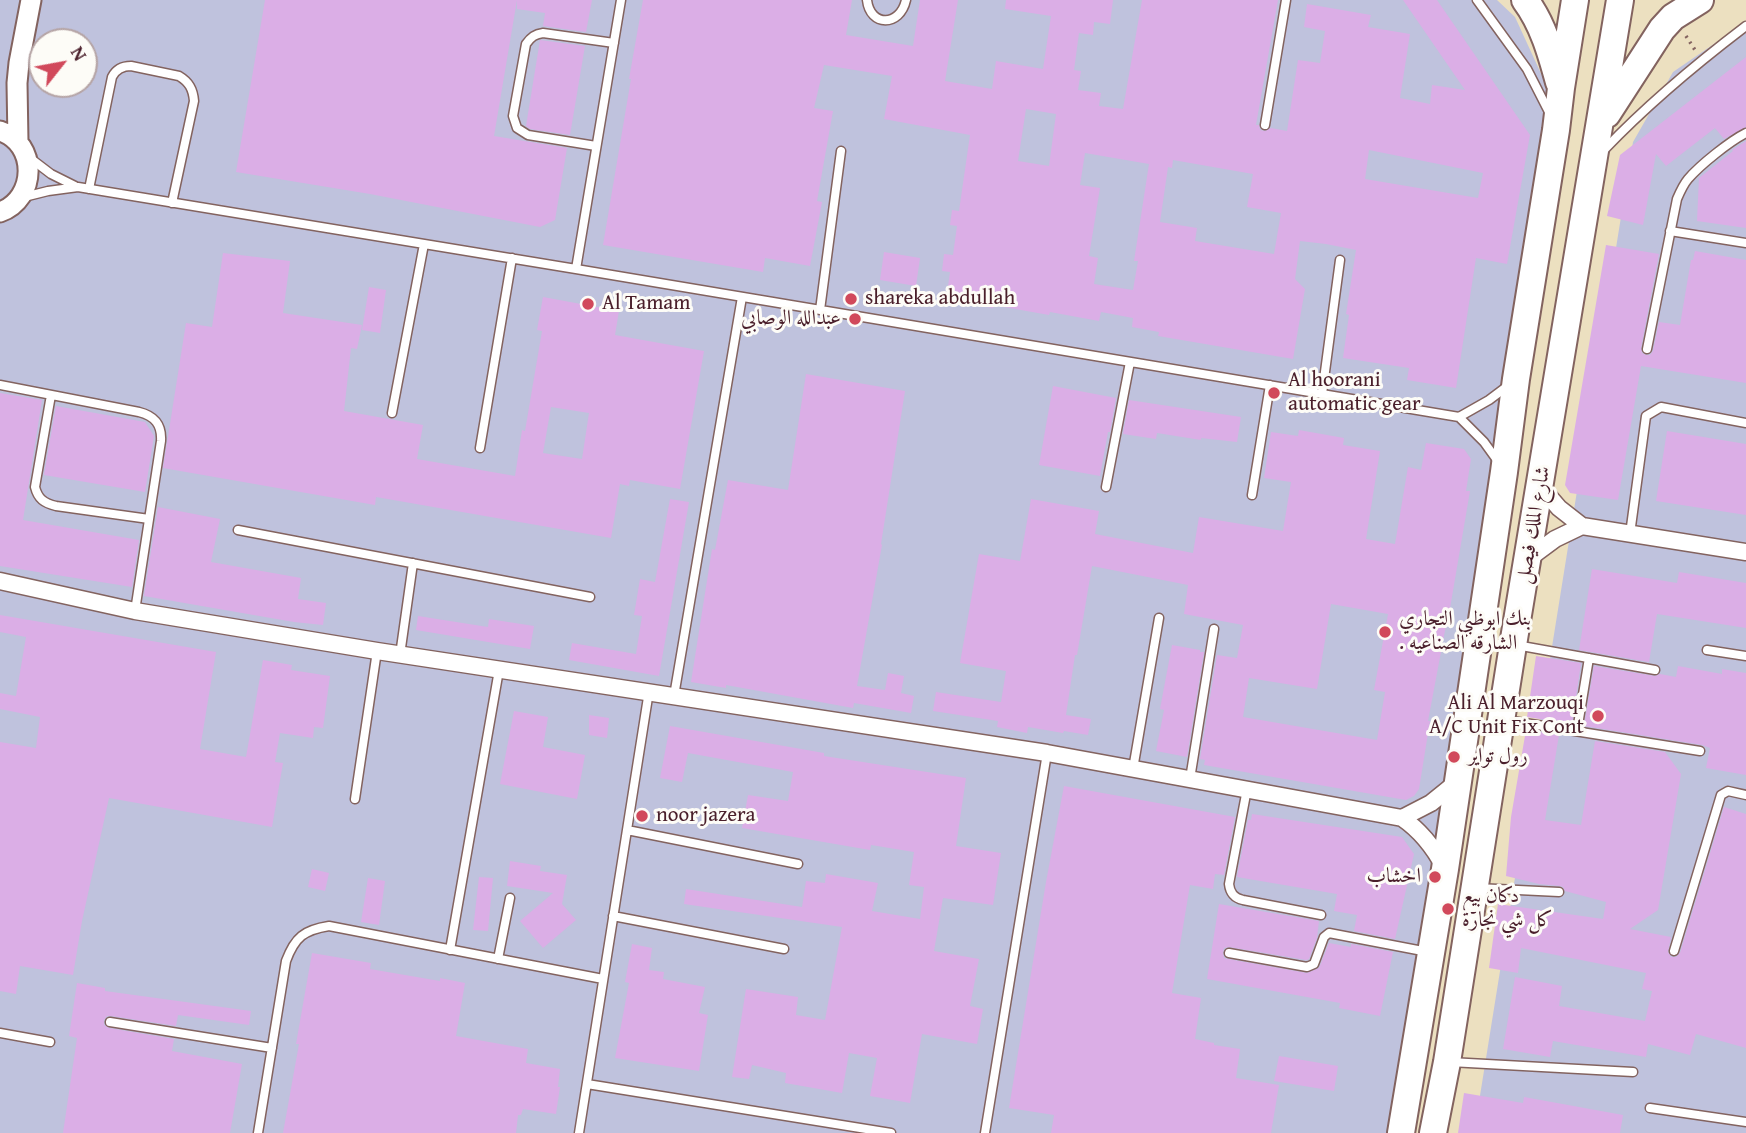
<!DOCTYPE html>
<html>
<head>
<meta charset="utf-8">
<style>
	body { margin:0 }
	#map { position:relative; width:1746px; height:1133px; overflow:hidden; background:#ece0c0; font-family:"Gentium Book Plus",serif }
	canvas { display:block }
	.north { position:absolute; left:28px; top:28px; width:70px; height:70px; box-sizing:border-box; background:#fdfcf7; border:2px solid #b5a4a5; border-radius:50%; rotate:59deg; font-size:19px; font-weight:700; line-height:28px; text-align:center; color:#4a1f2b }
	.north::after { content:''; display:block; margin:auto; width:24px; height:32px; background:#d1495b; clip-path:polygon(50% 0,100% 100%,50% 72%,0 100%) }
</style>
</head>
<body>
<div id="map">
<canvas width="1746" height="1133"></canvas>
<div class="north">N</div>
</div>
<script>
const c = document.querySelector('canvas').getContext('2d');
c.lineJoin = 'round';
function fill(path, color) { c.fillStyle = color; c.fill(path, 'evenodd'); }
function strokePath(path, color, width, dash) { c.strokeStyle = color; c.lineWidth = width; c.lineCap = dash ? 'butt' : 'round'; c.setLineDash(dash || []); c.stroke(path); }
function write(font, color, halo, rows, align = 'center') {
  c.font = font + ' "Gentium Book Plus",Amiri,serif'; c.lineWidth = 6; c.setLineDash([]); c.textBaseline = 'middle'; c.strokeStyle = halo; c.fillStyle = color; for (const [text, x, y, turn = 0] of rows) {
    c.save(); c.translate(x, y); c.rotate((+turn || 0) * Math.PI / 180); c.textAlign = isNaN(turn) ? turn : align; if (halo) c.strokeText(text, 0, 0); c.fillText(text, 0, 0); c.restore();
  }
}
const industrial = new Path2D(`
	M0,0H1497L1515,17L1555,104L1387,1133H0ZM42,42H84V84H42Z
	M1746,22V1133H1474L1633,142L1673,72Z`);
const building = new Path2D(`
	M265,0H517L494,136L567,148L555,220L540,227L370,194L236,172Z
	M517,0H592L586,32L543,26L545,13L517,9Z
	M643,0H852L846,35L913,46L920,0H958L945,81L992,89L996,61L1043,69L1051,16L1005,9L1006,0H1113L1110,24L1094,22L1093,35L1079,33L1074,70L1081,71L1078,90L1101,93L1099,106L1123,109L1142,0H1278L1256,125H1259L1260,130L1265,131L1271,128L1287,131L1298,60L1320,63L1325,31L1304,27L1307,4L1371,15L1368,27L1410,34L1400,98L1430,104L1432,85L1465,90L1403,0H1437L1530,135L1507,264L1476,258L1456,388L1407,380L1409,368L1343,358L1349,315L1346,314L1356,250L1326,244L1300,241L1295,279L1305,289L1293,359L1158,336L1159,332L1132,327L1133,318L1101,312L1099,321L1050,312L1049,315L993,305V308L946,301L950,272L942,271L944,254L953,255L957,226L950,225L952,210L959,211L970,135L884,119L892,76L824,65L814,108L833,111L817,201L822,202L810,266L765,258L763,272L603,245L631,79H629ZM1026,109L1056,114L1049,166L1018,161ZM1369,150L1483,173L1478,198L1365,179ZM1085,153L1149,164L1134,261H1138L1133,290L1094,284L1098,258L1089,256L1100,188L1080,185ZM1173,160L1253,174L1247,207L1281,213L1274,254L1195,241L1197,228L1160,222L1168,167L1172,168Z
	M540,40L585,46L570,135L530,129L526,126Z
	M1746,57V127L1724,139L1715,128L1666,166L1656,154L1643,225L1607,216L1620,155Z
	M1746,141V228L1697,221L1699,178L1733,151L1732,150Z
	M1606,245L1659,254L1641,348L1642,353L1646,355H1650L1653,351L1659,322L1680,325L1691,260H1693L1695,251L1746,260V383L1641,366L1618,500L1570,493L1565,485Z
	M884,252L920,258L916,286L880,280Z
	M223,253L290,261L283,313L362,325L357,349L351,348L344,411L423,425L417,459L515,476L522,430L525,431L542,331L537,330L543,297L619,311L615,335L704,351L680,489L630,480L629,486L620,484L611,538L376,497L375,505L163,468L186,323L212,327ZM551,407L589,413L582,459L543,453Z
	M369,287L386,290L380,333L362,330Z
	M806,374L905,391L881,544L882,545L857,686L885,690L888,673L904,676L901,693L914,696L911,713L854,703L853,708L726,685V688L691,682L712,549L715,550L728,480L788,490Z
	M1053,386L1116,398L1110,432H1108L1100,476L1039,465Z
	M0,393L42,400L23,520L139,540L132,587L0,566Z
	M1129,400L1241,417L1237,442L1201,438V440L1157,433L1156,439L1123,434Z
	M56,406L145,422L154,436L145,492L44,475Z
	M1299,430L1344,438L1343,445L1380,451L1366,539L1395,544L1408,467L1421,470L1426,443L1464,449L1471,459L1466,491H1470L1448,620H1447L1428,721H1430L1419,789L1414,796L1406,800L1204,765L1205,760L1200,759L1217,655L1237,658L1243,625L1184,614L1188,585L1092,566L1077,655H1075L1066,715L1091,719L1088,735L1064,731L1063,733L1028,727L1027,733L997,727L998,721L933,711L936,692L1001,702L1006,671L960,663L979,554L1020,561L1031,499L1099,511L1095,534L1193,553L1199,517L1283,531L1291,482L1264,478L1271,432L1298,436ZM1331,604L1388,614L1374,690L1385,692L1377,740L1243,717L1249,678L1317,689Z
	M1667,431L1746,444V515L1656,501Z
	M670,499L689,502L659,676L569,660L572,643L636,654L642,616L634,615L640,579L655,582Z
	M158,507L220,519L211,562L301,578L298,599L326,603L323,625L294,622L144,596Z
	M1592,569L1677,583L1679,572L1746,583V628L1657,614L1649,662L1579,650Z
	M0,615L216,652L200,749L246,757L263,660L292,665L291,670L330,676L323,728L314,727L313,738L280,733L275,762L283,763L272,827L109,798L82,921L73,975L20,966L16,994L0,991V742L36,748L40,717L0,709V693L16,696L26,637L0,632Z
	M418,616L488,627L489,619L534,626L530,649L416,630Z
	M1172,645L1200,650V652H1204L1187,757L1156,751L1164,710L1160,709Z
	M1536,656L1581,663L1572,724L1527,717Z
	M1594,666L1655,676L1660,674L1676,677L1678,666L1722,674V669L1746,673V775L1706,768L1710,748L1702,745L1584,726Z
	M514,711L548,717L543,747L585,755L577,799L500,784Z
	M589,715L609,718L607,738L589,735Z
	M670,726L824,753V756L966,778L956,846L1001,853L993,905L943,898L934,951L979,959L970,1006L983,1009L977,1044L922,1034L910,1103L870,1096L877,1058L849,1053L842,1093L785,1083L786,1073L752,1065L749,1079L732,1077L746,989L798,997L796,1015L825,1020L842,927L684,904L686,889L802,907L806,881L825,883L826,874L878,883L872,911L920,919L924,887L909,885L914,852L871,845L870,850L742,828L748,795L788,801L793,772L688,753L682,782L660,778Z
	M1526,730L1559,735L1545,820L1581,825L1595,741L1665,752L1681,774L1658,910L1630,929L1671,937L1668,952L1671,957H1676L1680,953L1724,807L1746,814V1048L1696,1034L1690,1055L1648,1044L1646,1057L1553,1041L1550,1057L1503,1049L1515,977L1562,986L1559,1006L1645,1021L1652,991L1642,989L1646,973L1521,948L1518,973L1489,968L1498,904L1603,919L1606,902L1565,891L1563,887L1560,886L1539,884L1506,876L1511,817Z
	M1064,786L1235,817L1224,875L1215,874L1213,889L1190,885L1172,993L1201,998L1195,1039L1214,1043V1045L1240,1049L1236,1078L1279,1085L1271,1133H1051L1054,1115L1009,1108L1046,882Z
	M1252,814L1402,837L1414,854L1395,939L1354,931L1357,915L1334,911L1337,894L1237,877L1248,820H1251Z
	M510,861L541,866L540,871L567,875L562,904L576,920L543,948L520,921L553,893L507,886Z
	M312,869L329,873L325,891L308,887Z
	M479,877L493,878L488,931L473,930Z
	M368,878L385,881L379,925L361,922Z
	M1219,904L1319,921L1317,938L1309,959L1306,960L1229,947L1224,948L1223,953L1224,958L1228,959L1307,973L1319,968L1329,943L1351,947V944L1393,952L1380,1016L1339,1008L1340,1003L1207,979Z
	M632,944L652,948L649,970L664,972L663,979L705,987L699,1013L708,1015L699,1071L615,1058L629,983L625,982Z
	M312,953L371,963L370,969L440,981V978L465,983L456,1036L528,1049L526,1063L560,1069L558,1087H560L556,1114L523,1109L521,1115H518L516,1133H283L299,1044H296Z
	M77,983L105,988V991L251,1011L249,1025L178,1015L176,1026L111,1016H107L104,1020V1025L109,1028L174,1039L172,1051L242,1064L230,1133H63L77,1038L69,1036Z
	M1279,1056L1338,1066L1334,1091L1274,1081Z
	M1464,1093L1523,1103L1524,1097L1623,1115L1620,1133H1458Z`);
const path = new Path2D(`
	M1686,36L1695,50`);
const service = new Path2D(`
	M867,0C870,27 900,27 906,0
	M1477,0L1527,69L1549,112
	M1265,125L1286,0
	M596,146L528,135L517,128L513,116L526,44C531,37 535,34 543,33L614,43
	M1604,150C1647,105 1696,64 1746,26
	M30,158L51,174L75,186
	M89,189L112,77C116,69 122,66 131,66L179,76C189,82 193,89 194,101L172,203
	M24,197L48,191L78,187L576,269L1459,417L1484,442L1497,460
	M1670,231L1746,243
	M576,269L621,0
	M820,310L841,151
	M1647,349L1677,199C1680,192 1683,185 1688,179C1700,165 1730,141 1746,133
	M0,385L139,412C155,416 162,425 161,441L135,611
	M1322,394L1340,260
	M51,395L35,487C38,499 44,503 56,506L149,519
	M392,413L424,244
	M1459,417L1489,400L1509,385
	M480,448L512,258
	M1106,487L1130,362
	M1252,495L1270,385
	M238,530L590,597
	M1630,534L1646,416L1661,407L1746,423
	M1516,645L1655,670
	M1707,650L1746,656
	M400,655L413,563
	M674,696L742,297
	M1506,720L1700,751
	M1577,731L1589,658
	M1133,769L1159,618
	M1190,779L1214,629
	M1247,789L1229,884C1230,893 1234,898 1243,900L1321,915
	M355,799L377,651
	M627,830L798,864
	M1477,888L1559,892
	M613,916L784,949
	M450,950L499,670
	M1674,951L1721,795L1728,791L1746,795
	M1229,953L1307,967L1314,964L1324,937L1329,933L1428,952
	M498,959L510,898
	M110,1022L272,1048
	M0,1033L50,1042
	M1450,1062L1633,1072
	M587,1084L891,1133
	M1650,1108L1746,1122
	M258,1133L286,961C295,937 304,930 329,926L603,979
	M579,1133L649,691
	M985,1133L1047,753`);
const minor = new Path2D(`
	M1540,486L1559,508L1582,526L1746,552
	M1528,559L1555,539L1582,526
	M0,581L135,611L377,651L1047,753L1402,818C1421,831 1433,846 1444,867
	M1402,818L1431,803L1457,782`);
const tertiary = new Path2D(`
	M0,131C38,143 37,199 0,212
	M18,142L17,83L19,63L31,0`);
const primary = new Path2D(`
	M1525,0C1543,24 1551,53 1559,82
	M1607,114L1662,29L1673,17L1700,0
	M1401,1133L1445,869L1504,472L1516,379L1556,130L1561,88L1575,0
	M1433,1133L1447,1062L1513,645L1620,0`);
const markers = [
	[851,299,7,"#d1495b"],
	[588,304,7,"#d1495b"],
	[855,319,7,"#d1495b"],
	[1274,393,7,"#d1495b"],
	[1385,632,7,"#d1495b"],
	[1598,716,7,"#d1495b"],
	[1454,757,7,"#d1495b"],
	[642,816,7,"#d1495b"],
	[1435,877,7,"#d1495b"],
	[1448,909,7,"#d1495b"]
];
const poiNames = [
	["shareka abdullah",865,299],
	["Al Tamam",602,304],
	["عبدالله الوصابي",841,319,"right"],
	["Al hoorani",1288,381],
	["automatic gear",1288,405],
	["بنك ابوظبي التجاري",1399,620],
	[". الشارقه الصناعيه",1399,644],
	["Ali Al Marzouqi",1584,704,"right"],
	["A/C Unit Fix Cont",1584,728,"right"],
	["رول تواير",1468,757],
	["noor jazera",656,816],
	["اخشاب",1421,877,"right"],
	["دكان بيع",1462,897],
	["كل شي نجارة",1462,921]
];
const streetNames = [
	["شارع الملك فيصل",1534,525,-80]
];
fill(industrial, '#bfc2dd');
fill(building, '#dbaee6');
strokePath(service, '#83635f', 11);
strokePath(minor, '#83635f', 19);
strokePath(tertiary, '#83635f', 23);
strokePath(primary, '#83635f', 30);
strokePath(path, '#83635f', 3.5, [2, 5]);
strokePath(service, '#fff', 8);
strokePath(minor, '#fff', 16);
strokePath(tertiary, '#fff', 19);
strokePath(primary, '#fff', 26);
for (const [x, y, r, color] of markers) { const dot = new Path2D(); dot.arc(x, y, r, 0, 2 * Math.PI); c.fillStyle = color; c.fill(dot); strokePath(dot, '#fdfcf7', 2.5); }
write('21px', '#4a1f2b', '#fdfcf7', poiNames, 'left');
write('21px', '#4a1f2b', '#fdfcf7', streetNames);
</script>
</body>
</html>
